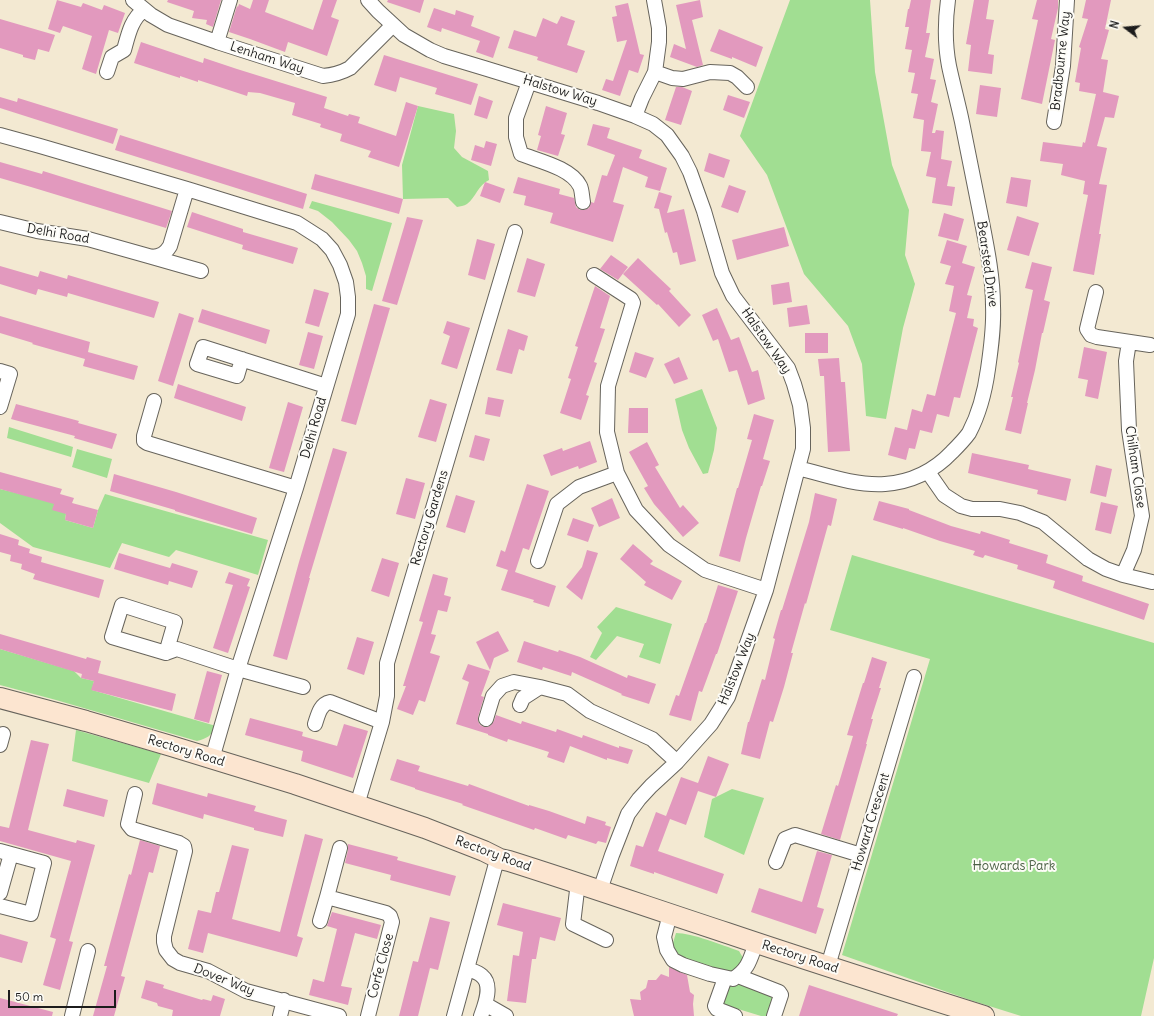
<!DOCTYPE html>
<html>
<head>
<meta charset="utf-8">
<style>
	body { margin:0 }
	#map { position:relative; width:1154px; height:1016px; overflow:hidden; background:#f3e9d2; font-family:Delius,sans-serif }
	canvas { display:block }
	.north { position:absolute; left:1106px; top:8px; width:40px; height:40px; -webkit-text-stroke:3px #fdfcf7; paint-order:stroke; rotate:286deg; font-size:11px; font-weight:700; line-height:16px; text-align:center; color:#1c1c1c }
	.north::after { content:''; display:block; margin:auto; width:14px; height:18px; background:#1c1c1c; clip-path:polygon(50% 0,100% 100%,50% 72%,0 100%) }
	.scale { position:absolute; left:8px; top:990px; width:108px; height:18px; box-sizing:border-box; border:2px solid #1c1c1c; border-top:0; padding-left:5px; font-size:12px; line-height:14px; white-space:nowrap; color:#1c1c1c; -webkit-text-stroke:3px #fdfcf7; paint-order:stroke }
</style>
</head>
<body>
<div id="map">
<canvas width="1154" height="1016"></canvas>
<div class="north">N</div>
<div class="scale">50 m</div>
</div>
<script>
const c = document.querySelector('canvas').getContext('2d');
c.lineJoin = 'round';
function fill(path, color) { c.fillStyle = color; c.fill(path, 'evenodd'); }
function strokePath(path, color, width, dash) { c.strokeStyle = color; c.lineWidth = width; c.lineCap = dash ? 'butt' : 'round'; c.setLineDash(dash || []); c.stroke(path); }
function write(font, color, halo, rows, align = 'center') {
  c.font = font + ' Delius,sans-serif'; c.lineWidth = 4; c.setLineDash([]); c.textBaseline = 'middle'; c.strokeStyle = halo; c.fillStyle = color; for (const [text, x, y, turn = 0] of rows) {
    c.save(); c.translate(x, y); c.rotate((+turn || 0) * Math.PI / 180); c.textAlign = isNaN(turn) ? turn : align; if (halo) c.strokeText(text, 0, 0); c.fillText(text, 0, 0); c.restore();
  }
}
const green = new Path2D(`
	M790,0H870L875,72L892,165L909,210L905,255L915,284L903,328L886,419L866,416L862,364L848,326L804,274L767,175L740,136Z
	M418,106L454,114L456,131L454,148L462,157L488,171L489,180C478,185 476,197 467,204C464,206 460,206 457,207L448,198L403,199L402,165Z
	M312,201L392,223L372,291L366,289V276L362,263L357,251L349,240L332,222L318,211L309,208Z
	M702,389L717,428L714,450L708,473L703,474L689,448L682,430L675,399Z
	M9,427L73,447L71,457L7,438Z
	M77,449L112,459L107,478L72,467Z
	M0,489L58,503L66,514L65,520L93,528L98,510L105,494L268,540L258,575L176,550L169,557L122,543L110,568L33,547L0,523Z
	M852,555L1154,643V958L1141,1016H1021L970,1000L842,955L930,659L830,630Z
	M616,607L672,624L660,664L639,657L644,644L617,636L596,660L590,657L602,633L597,627Z
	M0,649L74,671L81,678L94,681L92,690L216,726C211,736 208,738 197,741L56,700L0,685Z
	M76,730L161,754L149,783L72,761Z
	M732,789L764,798L744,855L704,837L712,799Z
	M676,933C692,933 722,945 739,951L746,963L737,972H721L679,958L672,946Z
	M728,984L735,985L739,984L774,996L767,1016H761L722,1004Z`);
const building = new Path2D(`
	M57,0L81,7L83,3L102,10L104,5L125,13L118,33L109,30L96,74L82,69L92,36L63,26L60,33L48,29Z
	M168,0H221L213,27L206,24L207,20L192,18L194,11L167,2Z
	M253,0H269L265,12L313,30L323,0H337L331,17L339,20L327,56L288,42L285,52L250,39L229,32L237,6L238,7L239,4L250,9Z
	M388,0H424L420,13L387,2Z
	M700,0L703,17L692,20L703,65L697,67L670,57L674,44L686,49L676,5Z
	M911,0H931L926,33H930L925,57L934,59L930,79L936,80L931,102L938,104L932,133H935L936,130L944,131L941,159L952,161L947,186L955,187L952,206L932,203L936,178L926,176L931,152L921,151L924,120L913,118L918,94L911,93L915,73L908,72L912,50L905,49L909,27H905L908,9H909Z
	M974,0H989L986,19L994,20L988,54L994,55L992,74L968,71L971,45L966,44Z
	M1037,0H1058V8L1051,39L1055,40L1042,104L1021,99L1038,20L1032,19Z
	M1086,0H1111L1105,29L1109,30L1101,59L1108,60L1103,92L1119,96L1114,118L1105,117L1097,146L1107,148L1099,184L1107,185L1099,234H1101L1094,275L1073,271L1088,195L1083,194L1085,181L1061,175L1063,164L1040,161L1043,142L1082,147L1083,142L1085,143L1096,94L1079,91L1080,83L1075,82L1081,48L1079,47L1088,19L1082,18Z
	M628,3L640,54L644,55L638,73L629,70L620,96L602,90L606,79L613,81L627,40L617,42L612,17L617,16L615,6Z
	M434,8L455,15L456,10L474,16L471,26L500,37L493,58L476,52L480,41L442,28L441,32L427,27Z
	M561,16L575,21L567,45L585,51L577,73L537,60L538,57L508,48L514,30L536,37L543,18L557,24Z
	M0,19L55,35L49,52L38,49L35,60L23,57V55L0,48Z
	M719,29L763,47L756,67L732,57V59L710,51Z
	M141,42L203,63L204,58L237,69L327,97L324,108L348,116L349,114L360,117L358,123L396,136L406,102L418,106L399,167L368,157L371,151L340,141L342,134L320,127L321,124L292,115L295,103L260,93L248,92L247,96L198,80V82L180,76V78L134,63Z
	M384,55L478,84L471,105L435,94L437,88L400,77L396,92L374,85Z
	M980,85L1001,88L997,117L976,114Z
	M676,87H682L692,91L681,125L665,120Z
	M728,95L750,102L744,118L723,110Z
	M479,96L493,101L487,119L474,115Z
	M0,97L17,102L18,98L118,129L113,144L0,108Z
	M546,106L567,113L561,134L565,135L558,156L537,150L541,136L538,135Z
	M593,124L610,128L607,138L642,150L639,158L667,168L660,191L645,187L648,177L623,167L613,202L624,205L613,242L550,223L553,213L524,205L526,196L513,193L518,177L560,189L559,194L574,198L576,207L580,210H584L589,208L591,202L594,203L602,175L607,176L615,155L587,145Z
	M120,135L307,194L303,209L115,150Z
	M486,141L497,144L491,166L471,160L475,145L484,148Z
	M709,153L730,160L724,178L704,171Z
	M0,162L42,174L43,171L172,211L166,228L31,187L0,178Z
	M315,174L403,199L399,214L311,189Z
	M1011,177L1031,180L1027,207L1006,203Z
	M485,182L505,189L500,203L480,196Z
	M729,185L746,191L738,213L721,207Z
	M659,192L672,196L667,213L684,209L696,261L680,265L677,252L673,253L667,232L665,233L659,209L654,208Z
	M192,212L243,229V232L298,248L293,264L242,249L243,245L187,227Z
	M944,213L964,219L958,241L938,236Z
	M1017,216L1039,223L1029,256L1007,250Z
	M407,217L423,220L397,305L382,301Z
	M784,227L789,246L737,260L732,240Z
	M477,239L495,244L485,280L468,275Z
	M947,240L967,246L962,263L975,267L967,295L972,296L967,318L974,319L973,326L978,328L960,398L954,397L949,417L937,414L932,433L920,430L915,449L909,448L906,460L888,455L895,427L907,430L912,409L922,412L927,394L935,396L956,313L949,311L954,286L945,284L951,266L940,263Z
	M611,255L628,267L618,280L600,269Z
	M527,258L545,264L535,297L517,292Z
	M638,258L671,289L669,291L691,315L679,327L658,304L657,305L623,274Z
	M1032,262L1052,267L1044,300L1050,302L1043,333H1042L1035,370L1027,403H1028L1021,434L1005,430L1013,397H1011L1019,363L1018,362L1033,290L1025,288Z
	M0,266L38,277L40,271L67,279L68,275L159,302L154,318L68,293L67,297L38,289L36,295L0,284Z
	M789,282L792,302L773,305L771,285Z
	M595,286L610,296L600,328L605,329L594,362L597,363L586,395L589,396L581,420L560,413L571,379L568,378L578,347L575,346Z
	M314,289L329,293L319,327L305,323Z
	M374,304L390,308L356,425L341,421Z
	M807,305L810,324L789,327L787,308Z
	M717,308L731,340L739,337L752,372L758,370L765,399L748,405L737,370L729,372L718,339L713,341L702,315Z
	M202,309L270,330L266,344L198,322Z
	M179,313L194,318L173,386L158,381Z
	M0,316L90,342L88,352L138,366L134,380L83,366L85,359L32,344L33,343L0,333Z
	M447,321L470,328L457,369L441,364L450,336L443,333Z
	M508,329L528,336L524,351L519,349L512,374L496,370Z
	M308,332L323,336L314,369L299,365Z
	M805,333H828V353H805Z
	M1084,347L1107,352L1098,399L1085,396L1088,380L1078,378Z
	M635,352L654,358L646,378L629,372Z
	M679,357L688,379L674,384L664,364Z
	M839,358L841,382H845L850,451L828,452L824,376H820L818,359Z
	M178,384L246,407L242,421L174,398Z
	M488,397L504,400L500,417L485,414Z
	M430,399L447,404L436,442L418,437Z
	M288,402L303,407L284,472L269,468Z
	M16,404L79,421L78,423L117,434L112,449L74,438L75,436L11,419Z
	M629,408H648V433H628Z
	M754,414L774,420L763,459L770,461L762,486H761L746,538L740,562L719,556L737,488H738L752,440L747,439Z
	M475,435L490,439L484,461L469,457Z
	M590,441L597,462L579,469L578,466L551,476L543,455L562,448L563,451Z
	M647,442L659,465L655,467L680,508L683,505L699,523L683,537L654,504L644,488L648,486L629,452Z
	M333,448L347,452L309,578H310L287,660L273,656L299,562Z
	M972,453L1029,465L1028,469L1071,479L1066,501L1037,494L1038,490L968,473Z
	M1096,465L1112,469L1106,497L1090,493Z
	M0,472L62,489L60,494L74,498L72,503L98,510L93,528L65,520L66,514L52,510L54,504L0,489Z
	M114,474L176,492L257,518L252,534L175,511V510L110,491Z
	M406,478L425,483L415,519L396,514Z
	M527,484L549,491L529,550L523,548L515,572L556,586L549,607L533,602L534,600L501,590L508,570L496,566L501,550L505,552Z
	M815,493L837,499L831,526L828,525L806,604L805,603L791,653H793L784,687L773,722L770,721L760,759L741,754L748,722H749L762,679L765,680L775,639L773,638L781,610H782L794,571L809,522Z
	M456,495L475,501L465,533L446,527Z
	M612,498L620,518L599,527L591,508Z
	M879,501L909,509V510L951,526L980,534L981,531L1010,540L1009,543L1048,555L1046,563L1083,576L1082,581L1149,604L1144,620L1053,588L1055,581L1017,569L1018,565L985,555L983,558L973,555L975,551L940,541L903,528V529L873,520Z
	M1101,502L1118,506L1111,534L1095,530Z
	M573,518L594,525L588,542L567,535Z
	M0,534L19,540L18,545L30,549L29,553L42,557L41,562L104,580L99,598L33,579L35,574L21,569L22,564L10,561L11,555L0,552Z
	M633,544L653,561L650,564L682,581L672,600L644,585L646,582L620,559Z
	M587,550L598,553L582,600L566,587L582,567Z
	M119,553L170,568L172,563L198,571L192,588L169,581L168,585L114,569Z
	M382,558L399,563L389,597L371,591Z
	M229,572L250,579L247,586L250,587L228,653L213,648L233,585L225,583Z
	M433,574L448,578L444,595L451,597L447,612L438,610L431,634L436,635L430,653L440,656L425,702L419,700L413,715L397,709L406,686H403L423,622L419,621Z
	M718,585L738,591L717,654H716L702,692L699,691L691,721L669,715L676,695L679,696L705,623H706Z
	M498,631L509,651L494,658L490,670L476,642Z
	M0,634L86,659L87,657L101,661L98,673L176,694L172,711L91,690L94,681L81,678L82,674L0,649Z
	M357,637L374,642L364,675L347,669Z
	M524,641L558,652L559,650L580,657L627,678L628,675L656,684L649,704L621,695L622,694L572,672L571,676L543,667L542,670L517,662Z
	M872,657L887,662L879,688H881L871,719H873L866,744H867L840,840L821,834L836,785L838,786L853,736L847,735L863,683H864Z
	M468,664L490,671L481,696L484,697L478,717V721L480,725L484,727H488L491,725L494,721L496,715L521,724L522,721L556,732L557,729L582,738L583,735L619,748V746L633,750L628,764L607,758V760L570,746L564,763L547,757L549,752L508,739L507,742L488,735V734L456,724L469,682L462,679Z
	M207,671L222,675L209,723L194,719Z
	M250,718L303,732L302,736L337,746L344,724L368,731L353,778L301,761L303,751L245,735Z
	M31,740L49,744L28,830L76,843L77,840L95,845L69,941L73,942L60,990L43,985L56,939L50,937L71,861L0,841V826L9,828Z
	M708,756L729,764L716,797L698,791L686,825L670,819L658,851L724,874L717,894L654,872V874L630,866L636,845L643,847L656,812L666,816L681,777L698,783Z
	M397,759L420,766L418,771L468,786L469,784L529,806V805L549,811L585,824L587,816L606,822L605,825L611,827L606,843L598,841L596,844L568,835L566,839L535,828L534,830L462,805L463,804L415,789V788L390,780Z
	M157,783L207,797L208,793L256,806L254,811L287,820L283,837L254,830V828L204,814L203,819L152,804Z
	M67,789L108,800L104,817L63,806Z
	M305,834L323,839L297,936L303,938L297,957L208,933L203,953L188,949L198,910L211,913L216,892H219L232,845L249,849L232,919L280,932Z
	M140,840L160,846L153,873L149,872L121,976L125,977L114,1016H93L107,966H104L129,874L131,875Z
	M348,844L398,857L397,860L456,876L450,896L390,880L391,875L345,863L348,850Z
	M817,851L832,855L817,907L824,909L816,934L751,912L759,888L802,902Z
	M503,903L561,918L555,941L540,937L536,959H532L526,1003L507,1001L513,955L519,956L523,932L497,925Z
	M332,912L381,925L377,939L355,933L341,986L352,988L348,1005L309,995L313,979L324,982L337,929L327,926Z
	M430,917L450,922L438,970L430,968L418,1016H399L413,961L418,962Z
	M0,934L28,942L22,963L0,957Z
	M669,967L687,975L690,992L694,995L693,1004L694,1016H634L630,999L641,1000L640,992L646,988L648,980H656L661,974L669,977Z
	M146,980L164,985L163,988L202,1000L203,999L211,1001L213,995L225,999L220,1016H172L173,1010L158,1006L157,1003L141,998Z
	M809,985L898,1014L897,1016H799Z
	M0,998L53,1012L52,1016H0Z`);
const street = new Path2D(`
	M133,0L151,15L168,25L217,42L323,76C333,75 341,73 350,68L393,25
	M368,0L378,11L404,35L430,50L444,56L484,68L598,103L635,116L653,124L667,135L682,156L690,172L704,211L722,273L733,296L788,368L794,384L800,405L803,428V449L766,590L728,697L711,724L677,762L651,786L639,799L628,814L612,855L600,890
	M217,42L230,0
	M107,72L112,57L124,50C128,36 131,19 144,10
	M655,72L672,78L683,79L710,72L730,73L737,77L747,87
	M529,82L516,118V137L521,154C539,161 571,168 580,186C582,190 582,197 583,202
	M635,116L642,98L655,72L659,42V28L654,0
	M1054,122L1063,66L1067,0
	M0,135L40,146L187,189L297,223L322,239L332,250L340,265L346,282L348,297V314L296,488L238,669L212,759
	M0,222L37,231L88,239L152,257C161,256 165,254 170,246L187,189
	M152,257L201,271
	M594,275L631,299L633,303L608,386L607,432L617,473L636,510L669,545L705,570L766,590
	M1096,292L1087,329L1091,335L1097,337L1150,345
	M242,359L237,376L197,364L203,347L326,386
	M0,371L10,374L0,407
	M154,401L144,436V441L147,443L296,488
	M798,468C825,475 857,486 885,484C911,482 934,471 952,452C958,446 964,440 969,433C979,414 985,391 988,369C991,348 994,328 993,306C993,275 986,243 980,212C974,182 968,152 962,122C958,103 953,85 949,66C945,45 945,22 948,0
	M928,472L944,495L961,506L972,509H1000L1020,513L1043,522L1088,559L1106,569L1123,575L1134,550L1142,516L1129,430L1126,361L1129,342
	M538,561L557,504L579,487L617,473
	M1123,575L1152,582
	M166,653L175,622L122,605L112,637L166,653L177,649L238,669L303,687
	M520,705L523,698L540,687L567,694L590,711L652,739L677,762
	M486,719L493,696L502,686L514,682L540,687
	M315,724C318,715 320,704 330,702L382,722
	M0,745L3,734
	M135,794L128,824L132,829L179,843L184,846L185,851L164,936V942L166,950L173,959L180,963L208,971L246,991L339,1016
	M357,805L382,722L387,696V663L515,232
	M340,848L327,897L386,913L390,916L392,922L368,1016
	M0,851L44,863L31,914L0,906
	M776,862L785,839L795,835L861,855
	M578,882L573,924L606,940
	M0,893L11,854
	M670,914L664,937L667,950L673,960L683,965L710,974L733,979C749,969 750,959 756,943
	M320,921L327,897
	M828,966L914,677
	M467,969C472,971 478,972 482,976C493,985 485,1005 481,1016
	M738,976L779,992L781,995L774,1016
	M725,978L715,1006L717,1009L735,1016
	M485,1004L506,1016
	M72,1016L88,951
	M280,1016L284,1000
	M454,1016L492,878L495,867L500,859`);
const secondary = new Path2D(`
	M0,698L86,721L171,746L295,784L425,828L484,851L500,859L509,861C582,884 654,909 727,933C813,962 898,989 984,1016`);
const streetNames = [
	["Lenham Way",267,58,18],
	["Bradbourne Way",1061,61,-84],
	["Halstow Way",560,91,17],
	["Delhi Road",58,234,10],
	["Bearsted Drive",987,264,82],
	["Halstow Way",766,341,55],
	["Delhi Road",314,428,-74],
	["Chilham Close",1135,467,82],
	["Rectory Gardens",430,518,-73],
	["Halstow Way",737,669,-68],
	["Rectory Road",186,751,17],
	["Howard Crescent",871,822,-73],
	["Rectory Road",493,854,20],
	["Rectory Road",800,957,18],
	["Corfe Close",381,966,-75],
	["Dover Way",224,980,22]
];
const parkNames = [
	["Howards Park",1014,866]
];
fill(green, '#a1de92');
fill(building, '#e299be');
strokePath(street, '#67645c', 16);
strokePath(secondary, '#67645c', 22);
strokePath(street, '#fff', 14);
strokePath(secondary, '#fce5d0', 20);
write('13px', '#1c1c1c', '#fdfcf7', streetNames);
write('13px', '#4b6045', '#fdfcf7', parkNames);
</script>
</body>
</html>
